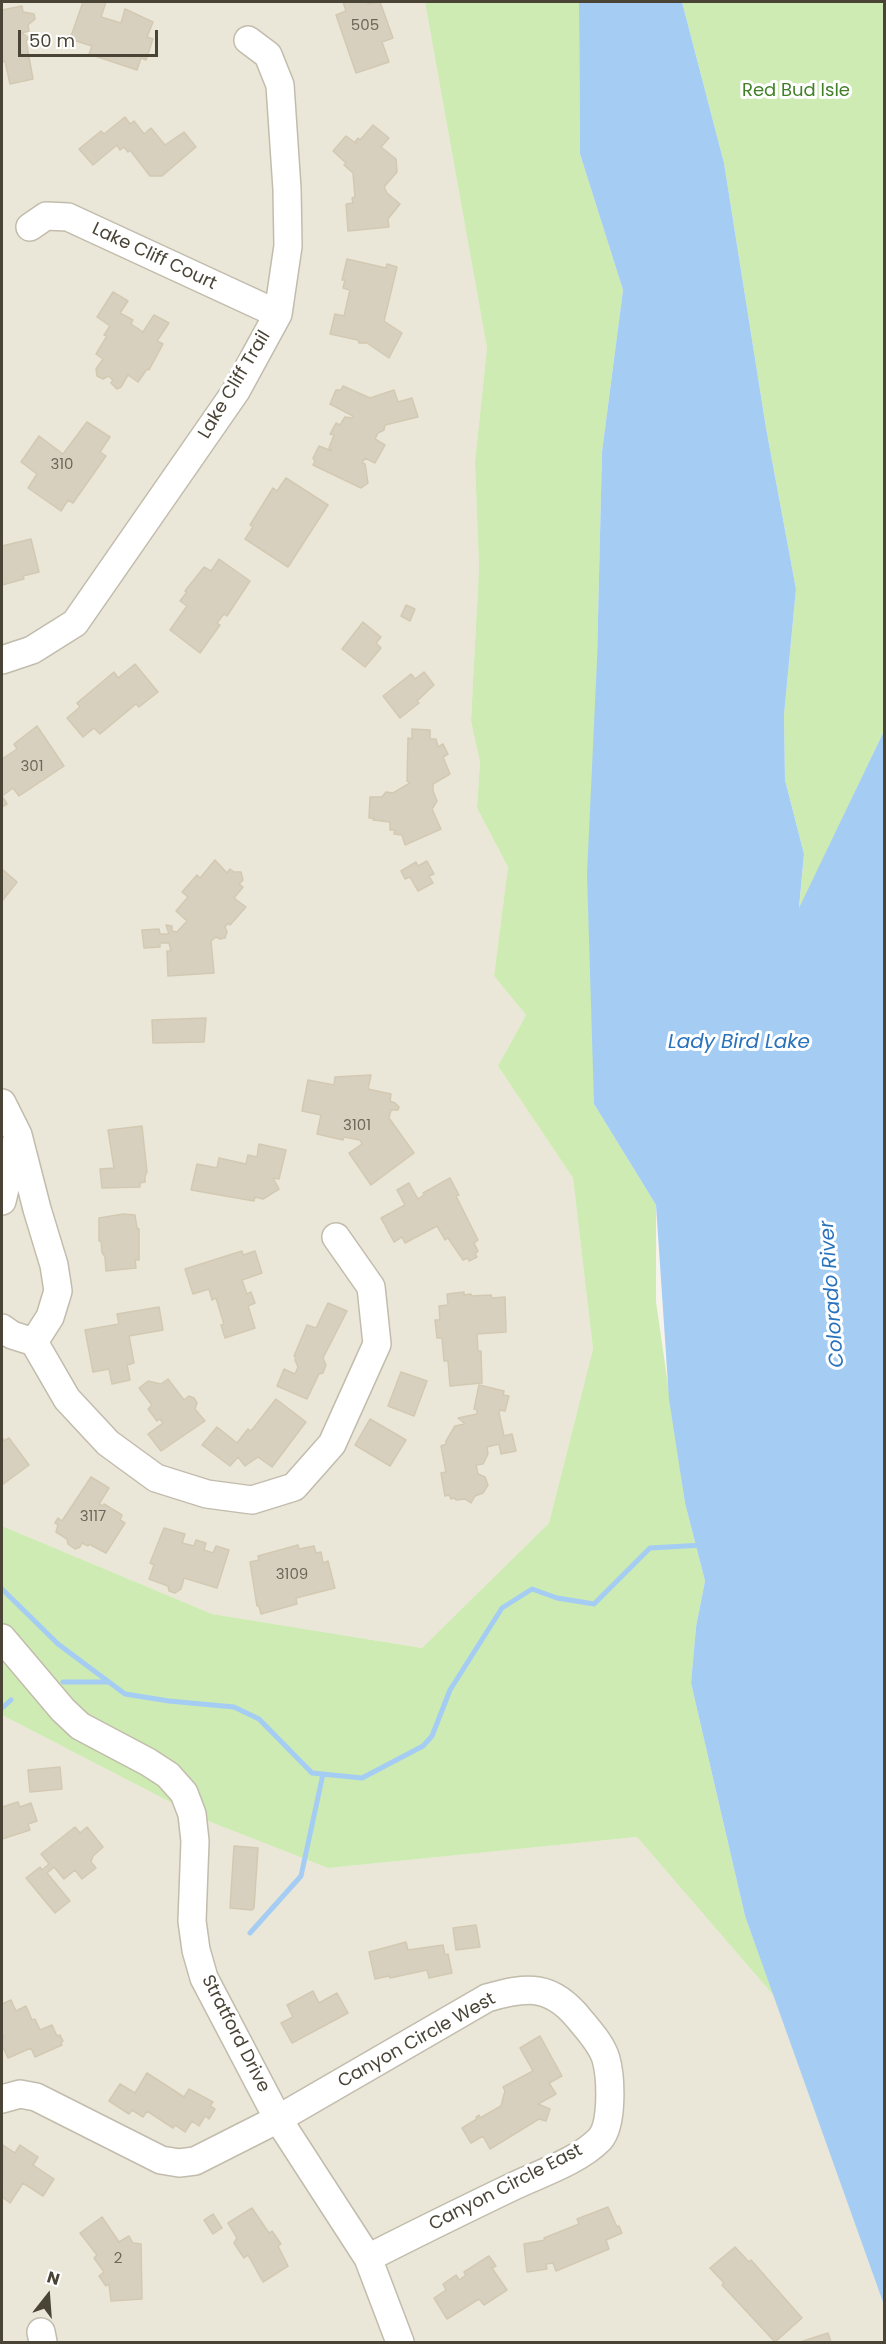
<!DOCTYPE html>
<html>
<head>
<meta charset="utf-8">
<style>
	body { margin:0 }
	#map { position:relative; width:886px; height:2344px; overflow:hidden; background:#f6f3ea; font-family:Poppins,sans-serif }
	canvas { display:block }
	.frame { position:absolute; inset:0; border:3px solid #4a4437; pointer-events:none }
	.north { position:absolute; left:18px; top:2266px; width:60px; height:60px; -webkit-text-stroke:4px #fff; paint-order:stroke; rotate:17deg; font-size:16px; font-weight:700; line-height:24px; text-align:center; color:#4a4437 }
	.north::after { content:''; display:block; margin:auto; width:21px; height:27px; background:#4a4437; clip-path:polygon(50% 0,100% 100%,50% 72%,0 100%) }
	.scale { position:absolute; left:18px; top:30px; width:140px; height:27px; box-sizing:border-box; border:3px solid #4a4437; border-top:0; padding-left:8px; font-size:18px; line-height:21px; white-space:nowrap; color:#4a4437; -webkit-text-stroke:4px #fff; paint-order:stroke }
</style>
</head>
<body>
<div id="map">
<canvas width="886" height="2344"></canvas>
<div class="frame"></div>
<div class="north">N</div>
<div class="scale">50 m</div>
</div>
<script>
const c = document.querySelector('canvas').getContext('2d');
c.lineJoin = 'round';
function fill(path, color) { c.fillStyle = color; c.fill(path, 'evenodd'); }
function strokePath(path, color, width, dash) { c.strokeStyle = color; c.lineWidth = width; c.lineCap = dash ? 'butt' : 'round'; c.setLineDash(dash || []); c.stroke(path); }
function write(font, color, halo, rows, align = 'center') {
  c.font = font + ' Poppins,sans-serif'; c.lineWidth = 6; c.setLineDash([]); c.textBaseline = 'middle'; c.strokeStyle = halo; c.fillStyle = color; for (const [text, x, y, turn = 0] of rows) {
    c.save(); c.translate(x, y); c.rotate((+turn || 0) * Math.PI / 180); c.textAlign = isNaN(turn) ? turn : align; if (halo) c.strokeText(text, 0, 0); c.fillText(text, 0, 0); c.restore();
  }
}
const residential = new Path2D(`
	M2,2H425L487,348L475,462L479,568L471,721L480,762L477,808L508,867L494,976L526,1015L498,1066L573,1178L593,1349L549,1523L422,1648L212,1614L2,1526Z
	M2,1715L203,1819L328,1868L637,1837L774,1996L884,2305V2342H2Z`);
const green = new Path2D(`
	M425,2H579L580,154L623,290L602,452L597,660L594,1104L656,1205V1302L685,1503L705,1581L696,1627L691,1683L745,1916L774,1996L637,1837L328,1868L203,1819L2,1715V1526L212,1614L422,1648L549,1523L593,1349L573,1178L498,1066L526,1015L494,976L508,867L477,808L480,762L471,721L479,568L475,462L487,348Z
	M682,2H884V731L799,910L804,854L785,780L784,715L796,589L766,428L724,163Z`);
const water = new Path2D(`
	M579,2H682L724,163L766,428L796,589L784,715L785,780L804,854L799,908L884,731V2305L745,1916L691,1683L696,1627L705,1581L685,1503L669,1399L656,1205L594,1104L587,874L597,660L602,452L623,290L580,154Z`);
const stream = new Path2D(`
	M2,1589L58,1644L125,1694L169,1701L234,1707L259,1719L312,1773L362,1778L423,1746L432,1736L450,1690L502,1608L532,1589L557,1598L594,1604L650,1548L703,1545
	M63,1682H108
	M2,1708L11,1700
	M250,1933L301,1876L323,1774`);
const building = new Path2D(`
	M83,2H106L101,17L121,23L125,9L153,22L147,37L153,39L146,60L141,58L137,70L89,54L92,46L70,39Z
	M343,2H367L368,4L380,2L393,38L382,42L389,62L356,73L336,15L346,11Z
	M22,6L23,12L34,14L35,19L28,25L29,31L22,33L29,38L26,41L33,79L10,84L5,61L2,62V10Z
	M125,117L130,124L134,121L144,134L151,128L165,145L184,132L196,147L162,176H150L130,150L128,152L124,147L120,150L117,145L93,165L79,149L101,131L104,134Z
	M373,125L389,138L381,147L396,159L397,172L384,187L387,193L400,204L388,219L389,227L348,231L346,204L353,203L352,198L355,197L353,173L344,165L346,163L333,151L346,136L357,144L355,142L358,138L360,140Z
	M347,259L386,268L387,264L397,267L384,321L402,333L389,358L367,343H359L358,340L330,334L335,314L344,316L350,290L343,288L345,280H342Z
	M113,292L128,301L120,313L133,320L131,324L143,332L154,315L169,323L157,341L163,344L149,370L147,369L138,382L128,375L121,387L117,389L111,383L113,380L108,376L103,379L97,376L96,369L103,359L96,354L107,336L104,335L110,326L97,317Z
	M343,386L370,398L394,390L398,402L412,398L418,417L385,425L384,430L378,433L375,439L385,445L375,463L365,458L362,463L365,464L368,483L361,488L313,465L315,461L313,458L319,446L332,451L329,448L334,435L330,434L336,423L340,425L345,417L352,418L353,416L330,404L336,390H341Z
	M87,422L110,437L100,452L106,456L73,503L68,500L61,511L28,488L37,474L21,462L39,436L63,454Z
	M286,478L328,505L288,567L245,539L253,527L250,525L273,488L277,491Z
	M31,539L39,572L23,576L24,579L2,585V546Z
	M219,559L250,581L227,616L224,614L217,623L220,625L200,653L170,630L187,606L180,601L187,592L185,591L204,567L211,571Z
	M406,605L415,609L410,621L401,616Z
	M363,622L381,637L376,643L381,648L365,667L342,649Z
	M135,664L158,692L139,707L136,704L100,734L94,728L83,737L67,718L80,707L77,703L114,672L118,678Z
	M424,672L434,685L417,701L419,703L400,718L383,696L411,674L415,679Z
	M37,726L64,766L19,796L13,788L2,796L7,804L2,807V759L17,749L14,744Z
	M412,729L430,730V739H436L438,747L443,744L448,754L443,757L450,774L433,784V791L437,801L432,809L441,829L405,845L402,835L394,834L395,830H390V822L373,820L374,818H369L370,797H382L386,792L393,793L410,783L407,781L408,738L412,739Z
	M215,860L227,873L230,869L234,872H241L243,880L239,884L243,887L234,898L246,907L230,925L228,923L225,927L227,932L225,938L220,939L216,937L211,941L214,973L168,976L167,951H171L169,943H160V947L144,948L142,930L159,929L160,934H169L166,925L172,926V931L177,932L187,921L176,911L188,897L182,892L197,875L200,878Z
	M427,861L434,874L429,876L433,883L418,891L410,877L405,879L401,871L416,862L418,866Z
	M2,869L17,882L2,901Z
	M206,1018L204,1042L153,1043L152,1020Z
	M371,1075L368,1089L391,1094L390,1101L395,1103L399,1107L398,1110H391L389,1118L414,1153L371,1185L349,1153L362,1144L360,1140L344,1137L343,1140L317,1134L321,1115L302,1111L308,1080L334,1085L335,1077Z
	M142,1126L147,1172L145,1176V1182L140,1183V1187L102,1188L100,1169L114,1168L108,1130Z
	M259,1144L286,1150L279,1179L273,1178L279,1189L263,1199L255,1197L254,1201L191,1190L197,1164L217,1168L219,1158L246,1164L248,1155L257,1157Z
	M450,1178L459,1195L456,1196L478,1240L474,1243L478,1251L475,1254L477,1257L469,1261L468,1258L463,1260L448,1238L445,1240L437,1226L405,1243L402,1237L394,1242L381,1218L405,1205L397,1190L409,1183L418,1199L424,1195L423,1193Z
	M123,1214L135,1215L137,1228L139,1229V1260H135L136,1268L106,1271L105,1257L102,1252L101,1241H99V1218Z
	M242,1251L243,1255L255,1251L262,1273L242,1280L247,1294L251,1292L255,1303L248,1306L255,1328L225,1338L221,1325L224,1324L216,1298L212,1300L209,1289L193,1294L185,1269Z
	M464,1292V1295L471,1294V1296L491,1295L492,1298L505,1297L506,1332L477,1334L478,1351H481L482,1383L450,1386L448,1361H444L442,1338H437L435,1320H440L439,1306L448,1305L447,1294Z
	M328,1303L347,1311L323,1358L326,1365L323,1373L319,1374L307,1399L277,1386L284,1369L295,1374L298,1367L295,1360L296,1357L294,1356L307,1325L316,1328Z
	M159,1307L163,1330L129,1336L134,1363L127,1365L130,1380L112,1384L109,1369L93,1372L85,1330L119,1324L117,1314Z
	M401,1372L427,1381L414,1416L388,1406Z
	M168,1379L184,1400L189,1396L194,1398L197,1403L195,1409L205,1421L161,1451L148,1434L163,1423L160,1419L157,1421L148,1409L152,1405L139,1388L148,1381L161,1384Z
	M479,1385L504,1391L503,1395L509,1396L505,1411L500,1410L499,1413L504,1436L512,1434L516,1451L501,1454L499,1444L487,1447L488,1454L483,1464L476,1465L478,1474L485,1477L488,1485L483,1493L475,1496L471,1503L465,1499L456,1500L455,1498L451,1499L449,1495L445,1496L441,1473L446,1472L441,1446L446,1444V1441L455,1426L465,1424L458,1418L477,1414V1410L474,1409Z
	M276,1399L306,1422L272,1467L258,1457L245,1466L238,1457L230,1466L202,1445L217,1427L237,1443L248,1429L251,1431Z
	M370,1419L406,1440L390,1466L355,1445Z
	M2,1437L4,1441L9,1438L29,1465L2,1485Z
	M91,1477L109,1488L99,1504L103,1506L104,1504L122,1515L120,1520L125,1523L106,1553L89,1544L88,1546L82,1543L80,1547L75,1549L68,1544L67,1539L56,1532L58,1525L55,1523L58,1518L62,1521Z
	M164,1528L185,1534L182,1543L194,1546L196,1540L206,1543L204,1550L213,1553L216,1546L229,1550L217,1588L184,1578L181,1589L175,1593L169,1591L168,1586L149,1579L154,1565L150,1563Z
	M298,1545L299,1549L314,1546L316,1553L321,1552L323,1563L328,1561L335,1588L296,1598L297,1604L261,1614L259,1606H257L250,1562L259,1560L258,1556Z
	M60,1767L62,1789L30,1792L28,1770Z
	M18,1802L20,1807L31,1803L37,1821L28,1824L30,1830L2,1839V1807Z
	M75,1827L80,1833L87,1827L103,1847L93,1856L91,1862L96,1868L82,1879L75,1870L64,1879L54,1867L47,1873L70,1901L55,1913L26,1878L40,1867L42,1870L49,1864L41,1854Z
	M234,1846L258,1848L254,1908L252,1910L230,1908Z
	M476,1925L480,1947L456,1950L453,1928Z
	M406,1942L408,1950L443,1945L445,1955L448,1954L452,1973L429,1978L427,1970L390,1978L389,1976L375,1979L369,1952Z
	M313,1991L319,2003L337,1993L348,2013L292,2043L281,2023L293,2017L287,2005Z
	M11,2000L16,2011L26,2006L32,2020L35,2019L40,2030L52,2025L57,2036L60,2035L63,2041L61,2042L62,2045L35,2057L31,2048L8,2058L3,2047L2,2048V2039L4,2038L2,2032V2004Z
	M540,2036L562,2076L549,2083L556,2094L538,2104L550,2109L546,2121L539,2119L490,2149L483,2136L471,2143L462,2128L477,2119L476,2117L479,2115L480,2118L501,2106L505,2091L503,2087L533,2071L520,2048Z
	M147,2073L184,2097L189,2089L213,2102L210,2106L215,2109L209,2119L205,2116L199,2126L192,2121L185,2132L175,2125L173,2128L147,2111L143,2117L132,2110L129,2114L109,2101L120,2084L135,2093Z
	M3,2145L15,2153L20,2145L38,2157L33,2165L54,2179L43,2196L23,2183L10,2203L2,2197Z
	M608,2207L617,2227L619,2226L622,2233L606,2240L609,2249L556,2271L553,2263L546,2264L547,2269L527,2272L524,2244L545,2240L544,2238L579,2224L577,2219Z
	M252,2208L269,2233L272,2231L281,2244L278,2246L288,2266L263,2282L248,2255L244,2258L234,2243L237,2238L228,2223Z
	M213,2214L222,2228L213,2234L204,2220Z
	M102,2217L119,2242L129,2236L133,2243L141,2244L142,2299L111,2301L109,2284L106,2286L99,2276L104,2272L94,2258L97,2255L80,2233Z
	M735,2247L749,2262L751,2260L802,2318L775,2342L722,2285L724,2283L710,2268Z
	M489,2256L496,2266L492,2268L507,2290L484,2305L479,2299L447,2319L434,2298L446,2290L443,2284L456,2275L459,2280L466,2275L464,2272Z
	M828,2333L831,2342H800Z`);
const minor = new Path2D(`
	M30,227L46,216L68,217L278,314
	M2,660L32,650L75,623L236,391L278,314L288,246L287,189L280,85L268,55L248,40
	M2,1103L18,1135L37,1209L54,1265L58,1291L50,1317L34,1342
	M2,1201L17,1139
	M2,1328L12,1335L34,1342L67,1399L108,1443L156,1478L207,1494L252,1500L294,1487L332,1444L377,1344L371,1287L336,1237
	M2,1638L63,1710L80,1726L148,1762L168,1775L184,1793L192,1814L195,1841L192,1921L196,1950L204,1978L278,2119L368,2258L400,2342
	M2,2099L20,2094L36,2097L161,2160L179,2163L195,2161L278,2119L487,1998C528,1986 552,1984 581,2021C590,2032 602,2045 606,2059C611,2077 613,2124 600,2139C580,2160 542,2173 516,2185C466,2209 417,2233 368,2258
	M41,2332L43,2342`);
const numberNames = [
	["505",365,26],
	["310",62,465],
	["301",32,767],
	["3101",357,1126],
	["3117",93,1517],
	["3109",292,1575],
	["2",118,2259]
];
const parkNames = [
	["Red Bud Isle",796,91]
];
const streetNames = [
	["Lake Cliff Court",154,257,25],
	["Lake Cliff Trail",235,385,-59],
	["Stratford Drive",235,2034,63],
	["Canyon Circle West",417,2041,-29],
	["Canyon Circle East",506,2188,-27]
];
const waterNames = [
	["Lady Bird Lake",739,1043],
	["Colorado River",833,1294,-94]
];
fill(residential, '#eae6d8');
fill(green, '#cdebb2');
fill(water, '#a5cdf4');
strokePath(stream, '#a5cdf4', 5);
fill(building, '#d8d0bf');
strokePath(building, '#d3c9b2', 1.5);
strokePath(minor, '#c2bcac', 30);
strokePath(minor, '#fff', 27);
write('15px', '#6e6759', null, numberNames);
write('18px', '#418027', '#fff', parkNames);
write('18px', '#4a4437', '#fff', streetNames);
write('italic 20px', '#2a73bc', '#fff', waterNames);
</script>
</body>
</html>
